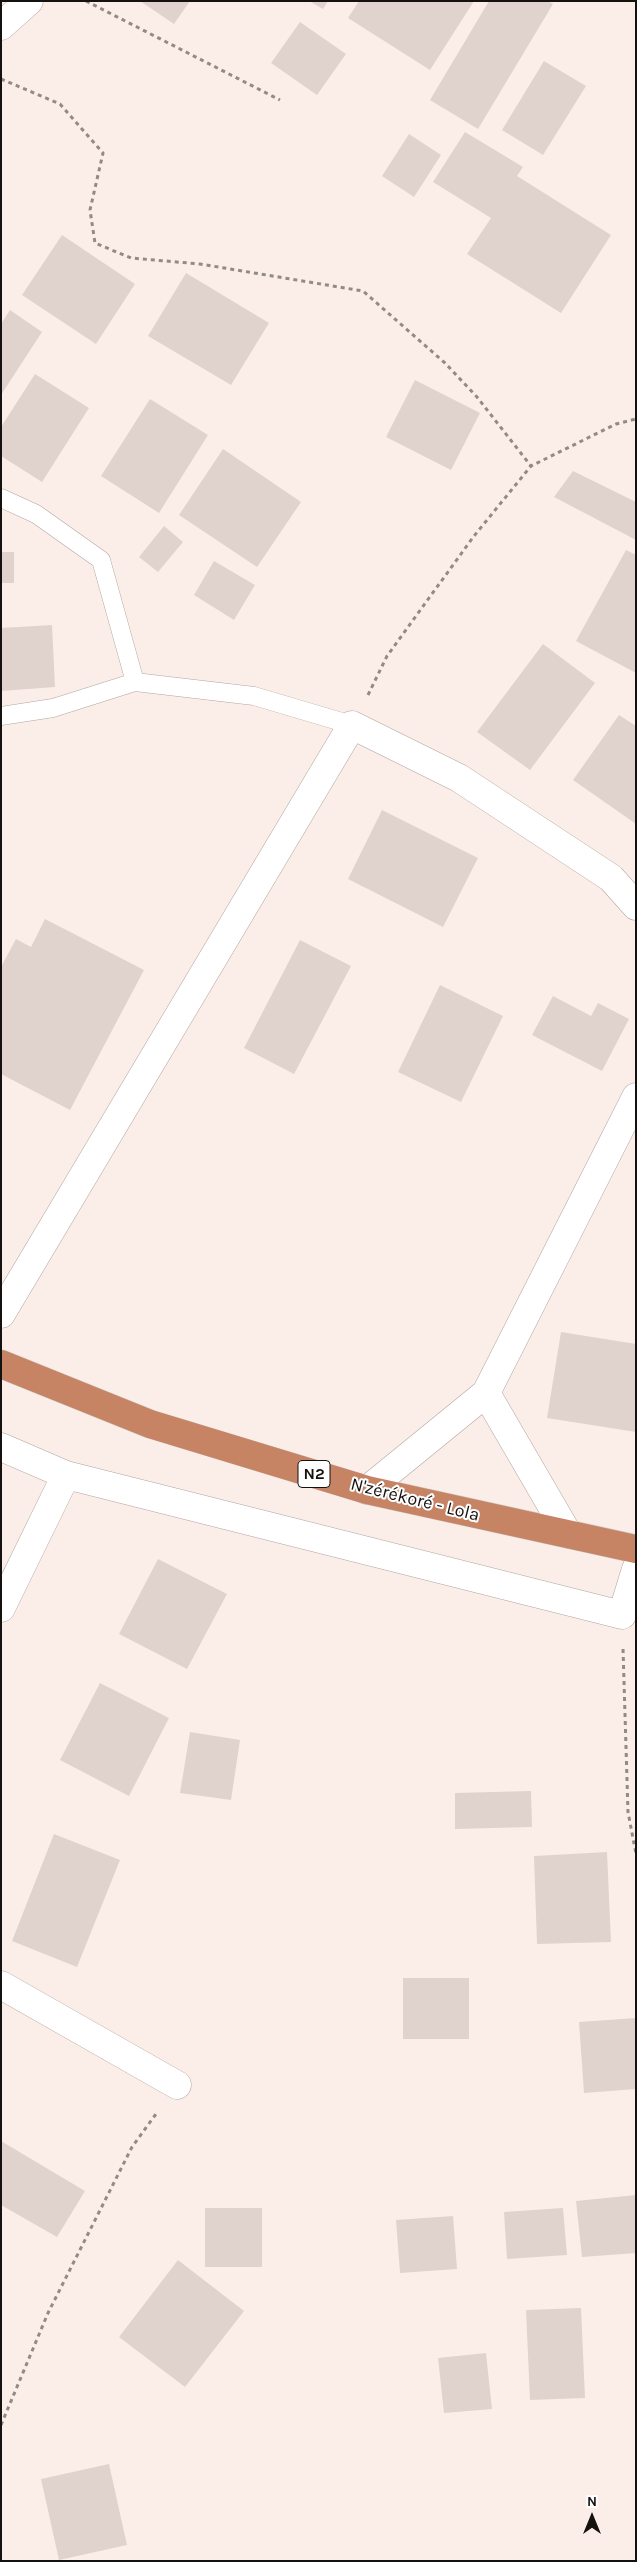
<!DOCTYPE html>
<html>
<head>
<meta charset="utf-8">
<style>
	body { margin:0 }
	#map { position:relative; width:637px; height:2562px; overflow:hidden; background:#fbeee8; font-family:Karla,sans-serif }
	canvas { display:block }
	.frame { position:absolute; inset:0; border:2px solid #15110f; pointer-events:none }
	.north { position:absolute; left:567px; top:2492px; width:50px; height:50px; -webkit-text-stroke:4px #fefefe; paint-order:stroke; rotate:0deg; font-size:14px; font-weight:700; line-height:20px; text-align:center; color:#15110f }
	.north::after { content:''; display:block; margin:auto; width:18px; height:22px; background:#15110f; clip-path:polygon(50% 0,100% 100%,50% 72%,0 100%) }
</style>
</head>
<body>
<div id="map">
<canvas width="637" height="2562"></canvas>
<div class="frame"></div>
<div class="north">N</div>
</div>
<script>
const c = document.querySelector('canvas').getContext('2d');
c.lineJoin = 'round';
function fill(path, color) { c.fillStyle = color; c.fill(path, 'evenodd'); }
function strokePath(path, color, width, dash) { c.strokeStyle = color; c.lineWidth = width; c.lineCap = dash ? 'butt' : 'round'; c.setLineDash(dash || []); c.stroke(path); }
function write(font, color, halo, rows, align = 'center') {
  c.font = font + ' Karla,sans-serif'; c.lineWidth = 4; c.setLineDash([]); c.textBaseline = 'middle'; c.strokeStyle = halo; c.fillStyle = color; for (const [text, x, y, turn = 0] of rows) {
    c.save(); c.translate(x, y); c.rotate((+turn || 0) * Math.PI / 180); c.textAlign = isNaN(turn) ? turn : align; if (halo) c.strokeText(text, 0, 0); c.fillText(text, 0, 0); c.restore();
  }
}
const building = new Path2D(`
	M140,1H190L174,24Z
	M309,1H328L323,9Z
	M359,1H474L430,70L348,18Z
	M489,1H548L553,4L478,129L430,100Z
	M300,22L346,54L317,95L271,63Z
	M544,61L586,86L543,155L502,130Z
	M465,132L523,167L517,176L611,235L561,313L467,254L491,218L433,182Z
	M409,134L441,155L414,197L382,176Z
	M62,235L135,284L96,344L22,295Z
	M186,273L269,323L231,385L148,336Z
	M10,310L42,332L1,395V324Z
	M35,374L89,408L42,482L1,456V427Z
	M415,380L480,413L451,470L386,437Z
	M150,399L208,435L159,513L101,476Z
	M223,449L301,502L257,567L179,515Z
	M573,471L636,502V540L554,497Z
	M164,526L183,542L158,572L139,557Z
	M626,550L636,555V673L576,641Z
	M1,552H14V583H1Z
	M214,561L255,585L234,620L194,595Z
	M52,625L55,687L1,691V628Z
	M543,644L595,683L530,770L477,732Z
	M619,715L636,726V824L573,780Z
	M382,810L478,858L443,927L348,879Z
	M45,919L144,970L70,1110L1,1074V967L16,939L31,947Z
	M300,940L351,966L294,1074L244,1048Z
	M440,985L503,1016L461,1102L398,1072Z
	M553,996L591,1016L598,1003L629,1019L602,1071L532,1035Z
	M561,1332L636,1344V1432L547,1418Z
	M158,1559L227,1594L187,1669L119,1634Z
	M100,1683L169,1718L129,1796L60,1760Z
	M190,1732L240,1740L231,1800L180,1793Z
	M531,1791L532,1827L455,1829V1793Z
	M54,1834L120,1860L77,1967L12,1941Z
	M607,1852L611,1942L537,1944L534,1856Z
	M403,1978H469V2039H403Z
	M636,2018V2089L584,2093L579,2022Z
	M1,2141L85,2191L57,2237L1,2205Z
	M636,2195V2253L582,2257L576,2201Z
	M205,2208H262V2267H205Z
	M563,2208L567,2255L507,2259L504,2212Z
	M453,2216L457,2269L400,2273L396,2220Z
	M178,2260L244,2311L185,2387L119,2337Z
	M581,2308L585,2398L530,2400L526,2310Z
	M486,2353L492,2409L444,2413L438,2358Z
	M109,2464L127,2545L59,2560L41,2479Z`);
const path = new Path2D(`
	M86,1L280,100
	M1,79L60,104L103,153L90,210L95,243L131,258L200,264L363,291L445,363L477,397L531,466
	M368,695L387,656L474,536L531,466L616,424L636,419
	M623,1649L628,1812L636,1854
	M1,2425L48,2313L132,2147L156,2114`);
const lane = new Path2D(`
	M1,498L36,514L101,560L135,682
	M1,716L53,708L135,682L254,696L352,725`);
const street = new Path2D(`
	M1,26L29,1
	M1,1314L352,725L459,778L611,878L636,906
	M486,1393L568,1534
	M1,1447L66,1475L622,1615L636,1569
	M367,1490L486,1393L636,1097
	M1,1608L66,1475
	M1,1985L177,2085`);
const highway = new Path2D(`
	M1,1364L150,1424L367,1490L636,1549`);
const shields = [
	[314,1474,32]
];
const shieldNames = [
	["N2",314,1474]
];
const streetNames = [
	["N'zérékoré - Lola",415,1500,14]
];
fill(building, '#e0d3cd');
strokePath(lane, '#b2a59f', 19);
strokePath(street, '#b2a59f', 29);
strokePath(highway, '#d0cfcf', 29);
strokePath(path, '#928a85', 3, [4, 4]);
strokePath(lane, '#fff', 18);
strokePath(street, '#fff', 28);
strokePath(highway, '#c68465', 28);
for (const [x, y, w] of shields) { const box = new Path2D(); box.roundRect(x - w / 2, y - 13.5, w, 27, 4); c.fillStyle = '#fefefe'; c.fill(box); strokePath(box, '#15110f', 1); }
write('bold 16px', '#15110f', null, shieldNames);
write('18px', '#15110f', '#fefefe', streetNames);
</script>
</body>
</html>
